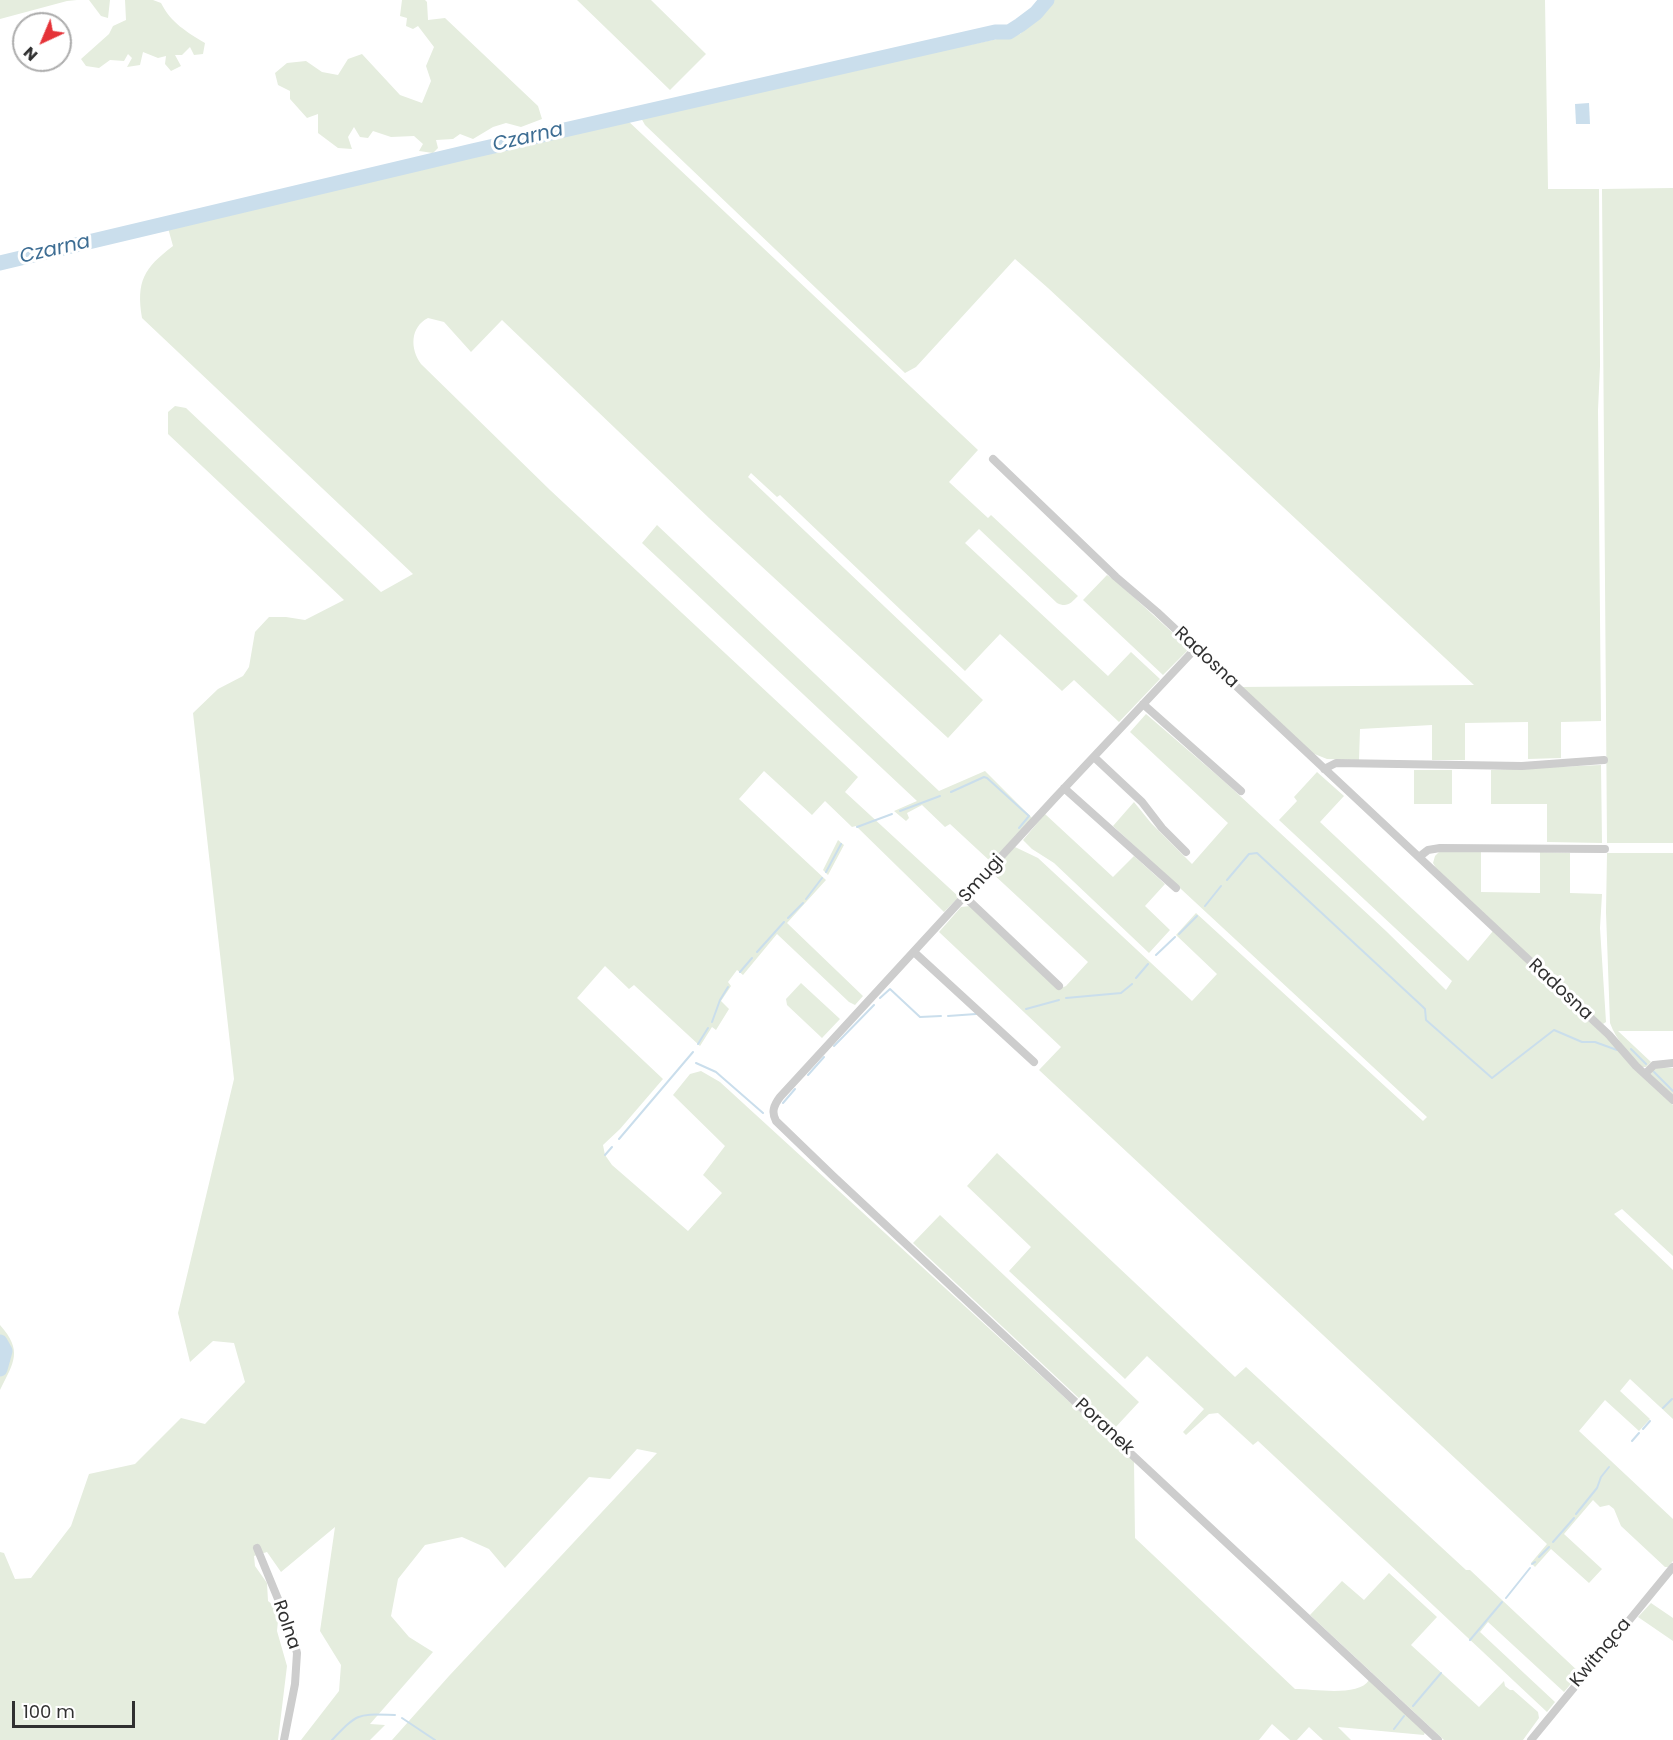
<!DOCTYPE html>
<html>
<head>
<meta charset="utf-8">
<style>
	body { margin:0 }
	#map { position:relative; width:1673px; height:1740px; overflow:hidden; background:#fff; font-family:Poppins,sans-serif }
	canvas { display:block }
	.north { position:absolute; left:12px; top:12px; width:60px; height:60px; box-sizing:border-box; background:#fff; border:2px solid #acacac; border-radius:50%; rotate:224deg; font-size:16px; font-weight:700; line-height:24px; text-align:center; color:#303030 }
	.north::after { content:''; display:block; margin:auto; width:21px; height:27px; background:#e53338; clip-path:polygon(50% 0,100% 100%,50% 72%,0 100%) }
	.scale { position:absolute; left:12px; top:1701px; width:123px; height:27px; box-sizing:border-box; border:3px solid #303030; border-top:0; padding-left:8px; font-size:18px; line-height:21px; white-space:nowrap; color:#303030; -webkit-text-stroke:4px #fff; paint-order:stroke }
</style>
</head>
<body>
<div id="map">
<canvas width="1673" height="1740"></canvas>
<div class="north">N</div>
<div class="scale">100 m</div>
</div>
<script>
const c = document.querySelector('canvas').getContext('2d');
c.lineJoin = 'round';
function fill(path, color) { c.fillStyle = color; c.fill(path, 'evenodd'); }
function strokePath(path, color, width, dash) { c.strokeStyle = color; c.lineWidth = width; c.lineCap = dash ? 'butt' : 'round'; c.setLineDash(dash || []); c.stroke(path); }
function write(font, color, halo, rows, align = 'center') {
  c.font = font + ' Poppins,sans-serif'; c.lineWidth = 6; c.setLineDash([]); c.textBaseline = 'middle'; c.strokeStyle = halo; c.fillStyle = color; for (const [text, x, y, turn = 0] of rows) {
    c.save(); c.translate(x, y); c.rotate((+turn || 0) * Math.PI / 180); c.textAlign = isNaN(turn) ? turn : align; if (halo) c.strokeText(text, 0, 0); c.fillText(text, 0, 0); c.restore();
  }
}
const green = new Path2D(`
	M0,0H77L67,1L0,19Z
	M89,0H110L108,18L101,16Z
	M125,0H153L161,3C171,23 187,32 205,43L203,54L194,55L190,47L182,55H175L181,66L171,71L165,64L166,56L158,58L143,52L140,65L127,67L132,58L128,54L124,61L110,60L99,68L86,66L81,59L109,34L113,26L126,20Z
	M402,0H425L427,2L428,20L445,18L538,106L542,119L521,127L506,123L493,127L473,139L460,134L453,139L436,140L438,148L433,153L419,151L423,144L414,136L391,137L373,131L368,138L360,137L354,127L348,137L352,149L338,148L318,133V114L307,118L290,99V91L278,85L275,73L287,63L306,61L322,72L338,75L348,59L362,54L400,95L422,103L431,81L426,66L434,47L418,26L413,29L406,26L407,18L400,16Z
	M577,0H651L706,54L670,90Z
	M1054,0H1545L1548,189H1599L1600,366L1598,410L1601,721L1561,722V758L1528,759V722L1465,723V760H1432V725L1360,729L1359,760L1327,759L1312,753L1239,687L1474,685L1048,288L1015,259L916,367L905,373L645,125L640,116L819,74L895,61L1020,34L1043,13Z
	M627,120L978,450L949,482L988,518L991,515L1078,596C1071,603 1067,608 1057,603L979,529L965,543L1108,676L1131,652L1160,679L1119,722L1074,680L1062,691L1000,634L965,671L780,495L777,497L751,473L748,477L983,700L948,738L709,518L502,320L471,352L444,322L428,318C410,327 410,349 421,364L550,490L858,777L845,792L959,897L944,912L856,826L852,827L825,801L812,815L764,771L739,799L826,880L787,923L863,996L855,1005L849,1002L777,934L743,975L737,970L728,982L731,986L721,1001L729,1009L716,1030L712,1027L700,1046L634,985L629,989L605,966L577,998L663,1079L620,1129L603,1145L605,1155L612,1165L688,1231L722,1193L703,1175L725,1146L673,1095L690,1074L701,1071L720,1082L1134,1461L1135,1538L1295,1689C1314,1689 1359,1697 1369,1680L1425,1732L1424,1735L1338,1727L1351,1740H1323L1309,1727L1297,1740H1290L1272,1724L1259,1740H392L449,1676L657,1453L637,1449L610,1479L589,1477L505,1568L489,1549L462,1537L425,1545L398,1579L391,1616L409,1637L433,1652L370,1724L385,1725L370,1740H301L339,1691L341,1665L320,1631L335,1527L281,1572L267,1552L254,1556L255,1566L267,1583L268,1601L279,1610L277,1631L287,1666L278,1740H0V1552L4,1553L15,1579L31,1578L71,1526L89,1474L135,1464L181,1418L205,1424L245,1382L234,1343L213,1341L190,1362L178,1313L234,1079L193,713L218,689L243,676L249,667L255,632L269,617H286L305,620L344,600L168,434V412L175,406L186,408L381,592L413,574L142,318C136,281 144,268 173,246L168,228Z
	M1673,188V843H1607L1602,189Z
	M657,525L939,791L985,771L1032,818L991,862L950,824L945,827L922,805L907,813L909,818L906,821L894,811L917,801L642,543Z
	M1107,575L1116,581L1186,645L1187,651L1163,675L1083,600Z
	M1146,714L1225,782L1386,931L1446,990L1452,981L1279,820L1297,801L1294,797L1317,772L1344,796L1320,822L1468,961L1493,931L1614,1045L1630,1064L1673,1105V1256L1622,1209L1614,1214L1673,1270V1419L1630,1379L1620,1391L1650,1419L1639,1431L1605,1400L1579,1431L1673,1519V1561L1668,1567H1665L1621,1526L1614,1509L1609,1505L1600,1507L1593,1500L1564,1534L1602,1569L1589,1583L1551,1549L1535,1567L1531,1563L1547,1544L1039,1070L1061,1047L939,932L961,907L970,906L1059,989L1066,986L1088,962L991,872L1015,847L1038,858L1192,1001L1217,974L1176,935L1196,913L1423,1121L1427,1117L1113,826L1134,802L1151,823L1192,864L1228,823L1130,732Z
	M1601,765L1602,843L1547,842V804H1491V770Z
	M1414,770H1452V804H1414Z
	M1045,814L1113,877L1134,856L1165,884L1145,906L1170,930L1149,953L1054,863L1032,849L1023,840Z
	M838,840L844,845L828,875L823,870Z
	M1439,852H1481V892L1540,893V852L1570,853V893L1602,894L1600,928L1606,1022L1603,1024L1592,1015L1436,868L1433,863L1435,856Z
	M1607,853H1673V1031H1618L1651,1062L1646,1067H1641C1630,1054 1616,1040 1610,1023L1606,912Z
	M801,983L840,1019L822,1038L787,1005L786,999Z
	M1656,1067L1673,1068V1096L1650,1075Z
	M997,1153L1235,1377L1246,1367L1466,1570H1470L1580,1673L1564,1692L1488,1622L1480,1632L1555,1702L1547,1712L1258,1441L1253,1445L1218,1413L1209,1414L1186,1435L1183,1432L1204,1409L1147,1356L1125,1379L1009,1271L1031,1247L967,1186Z
	M940,1215L1139,1402L1113,1430L913,1243Z
	M0,1325C23,1351 14,1362 0,1390Z
	M1389,1573L1437,1617L1411,1645L1479,1707L1504,1681L1505,1686L1510,1690H1513L1538,1712L1539,1718L1523,1740H1444L1310,1615L1342,1581L1364,1600Z
	M1651,1603L1673,1618V1641L1638,1617Z`);
const water = new Path2D(`
	M1589,103L1590,124H1576L1575,104Z`);
const stream = new Path2D(`
	M951,792L984,777L987,778L1029,816L1019,828
	M900,811L940,796
	M857,827L892,814
	M826,872L841,844
	M1227,880L1249,854L1257,853L1422,1006L1425,1009L1426,1020L1492,1078L1554,1030L1582,1042H1595L1617,1050
	M806,899L822,878
	M1205,906L1221,886
	M788,918L803,903
	M1179,934L1197,916
	M757,952L784,922
	M1156,955L1175,937
	M740,972L752,958
	M1136,978L1148,964
	M880,998L890,989L920,1017L941,1016
	M1066,998L1121,993L1132,984
	M1026,1009L1059,1000
	M948,1016L976,1014
	M712,1022L720,1000L728,987
	M698,1044L708,1028
	M834,1046L874,1005
	M1631,1049L1646,1064
	M696,1063L716,1072L763,1113
	M1654,1072L1673,1091
	M808,1075L824,1057
	M783,1103L795,1089
	M619,1139L693,1052
	M605,1155L612,1147
	M1663,1408L1672,1399
	M1643,1429L1650,1421
	M1632,1441L1639,1433
	M1576,1514L1597,1488L1601,1477L1609,1467
	M1553,1542L1574,1518
	M1539,1557L1549,1547
	M1532,1564L1535,1562
	M1506,1598L1530,1568
	M1470,1640L1502,1602
	M1413,1706L1441,1673
	M402,1718L435,1740
	M1394,1729L1404,1716
	M332,1740C359,1712 357,1714 395,1715`);
const river = new Path2D(`
	M0,263L472,151L995,32H1009L1020,25L1036,13L1047,0
	M0,1342L5,1351L0,1369`);
const minor = new Path2D(`
	M993,459L1116,577L1157,612L1609,1035L1636,1066L1673,1100
	M1195,649L1054,799L780,1097C774,1105 771,1112 776,1121L833,1176L1438,1740
	M1143,704L1241,791
	M1094,757L1142,802L1162,828L1186,852
	M1324,769L1336,763L1522,766L1604,760
	M1064,788L1176,888
	M1419,857L1428,850L1440,848L1605,849
	M965,897L1059,986
	M914,952L1034,1062
	M1645,1074L1654,1065L1673,1063
	M257,1548L292,1633L297,1653L295,1684L284,1740
	M1531,1740L1673,1567`);
const streetNames = [
	["Radosna",1206,658,43],
	["Smugi",982,879,-48],
	["Radosna",1560,990,43],
	["Poranek",1104,1427,43],
	["Rolna",286,1625,71],
	["Kwitnąca",1601,1653,-50]
];
const waterNames = [
	["Czarna",528,138,-13],
	["Czarna",55,250,-13]
];
fill(green, '#e5edde');
fill(water, '#cadeec');
strokePath(stream, '#cadeec', 2);
strokePath(river, '#cadeec', 15);
strokePath(minor, '#cdcdcd', 8);
write('18px', '#303030', '#fff', streetNames);
write('italic 20px', '#3d6d93', '#fff', waterNames);
</script>
</body>
</html>
